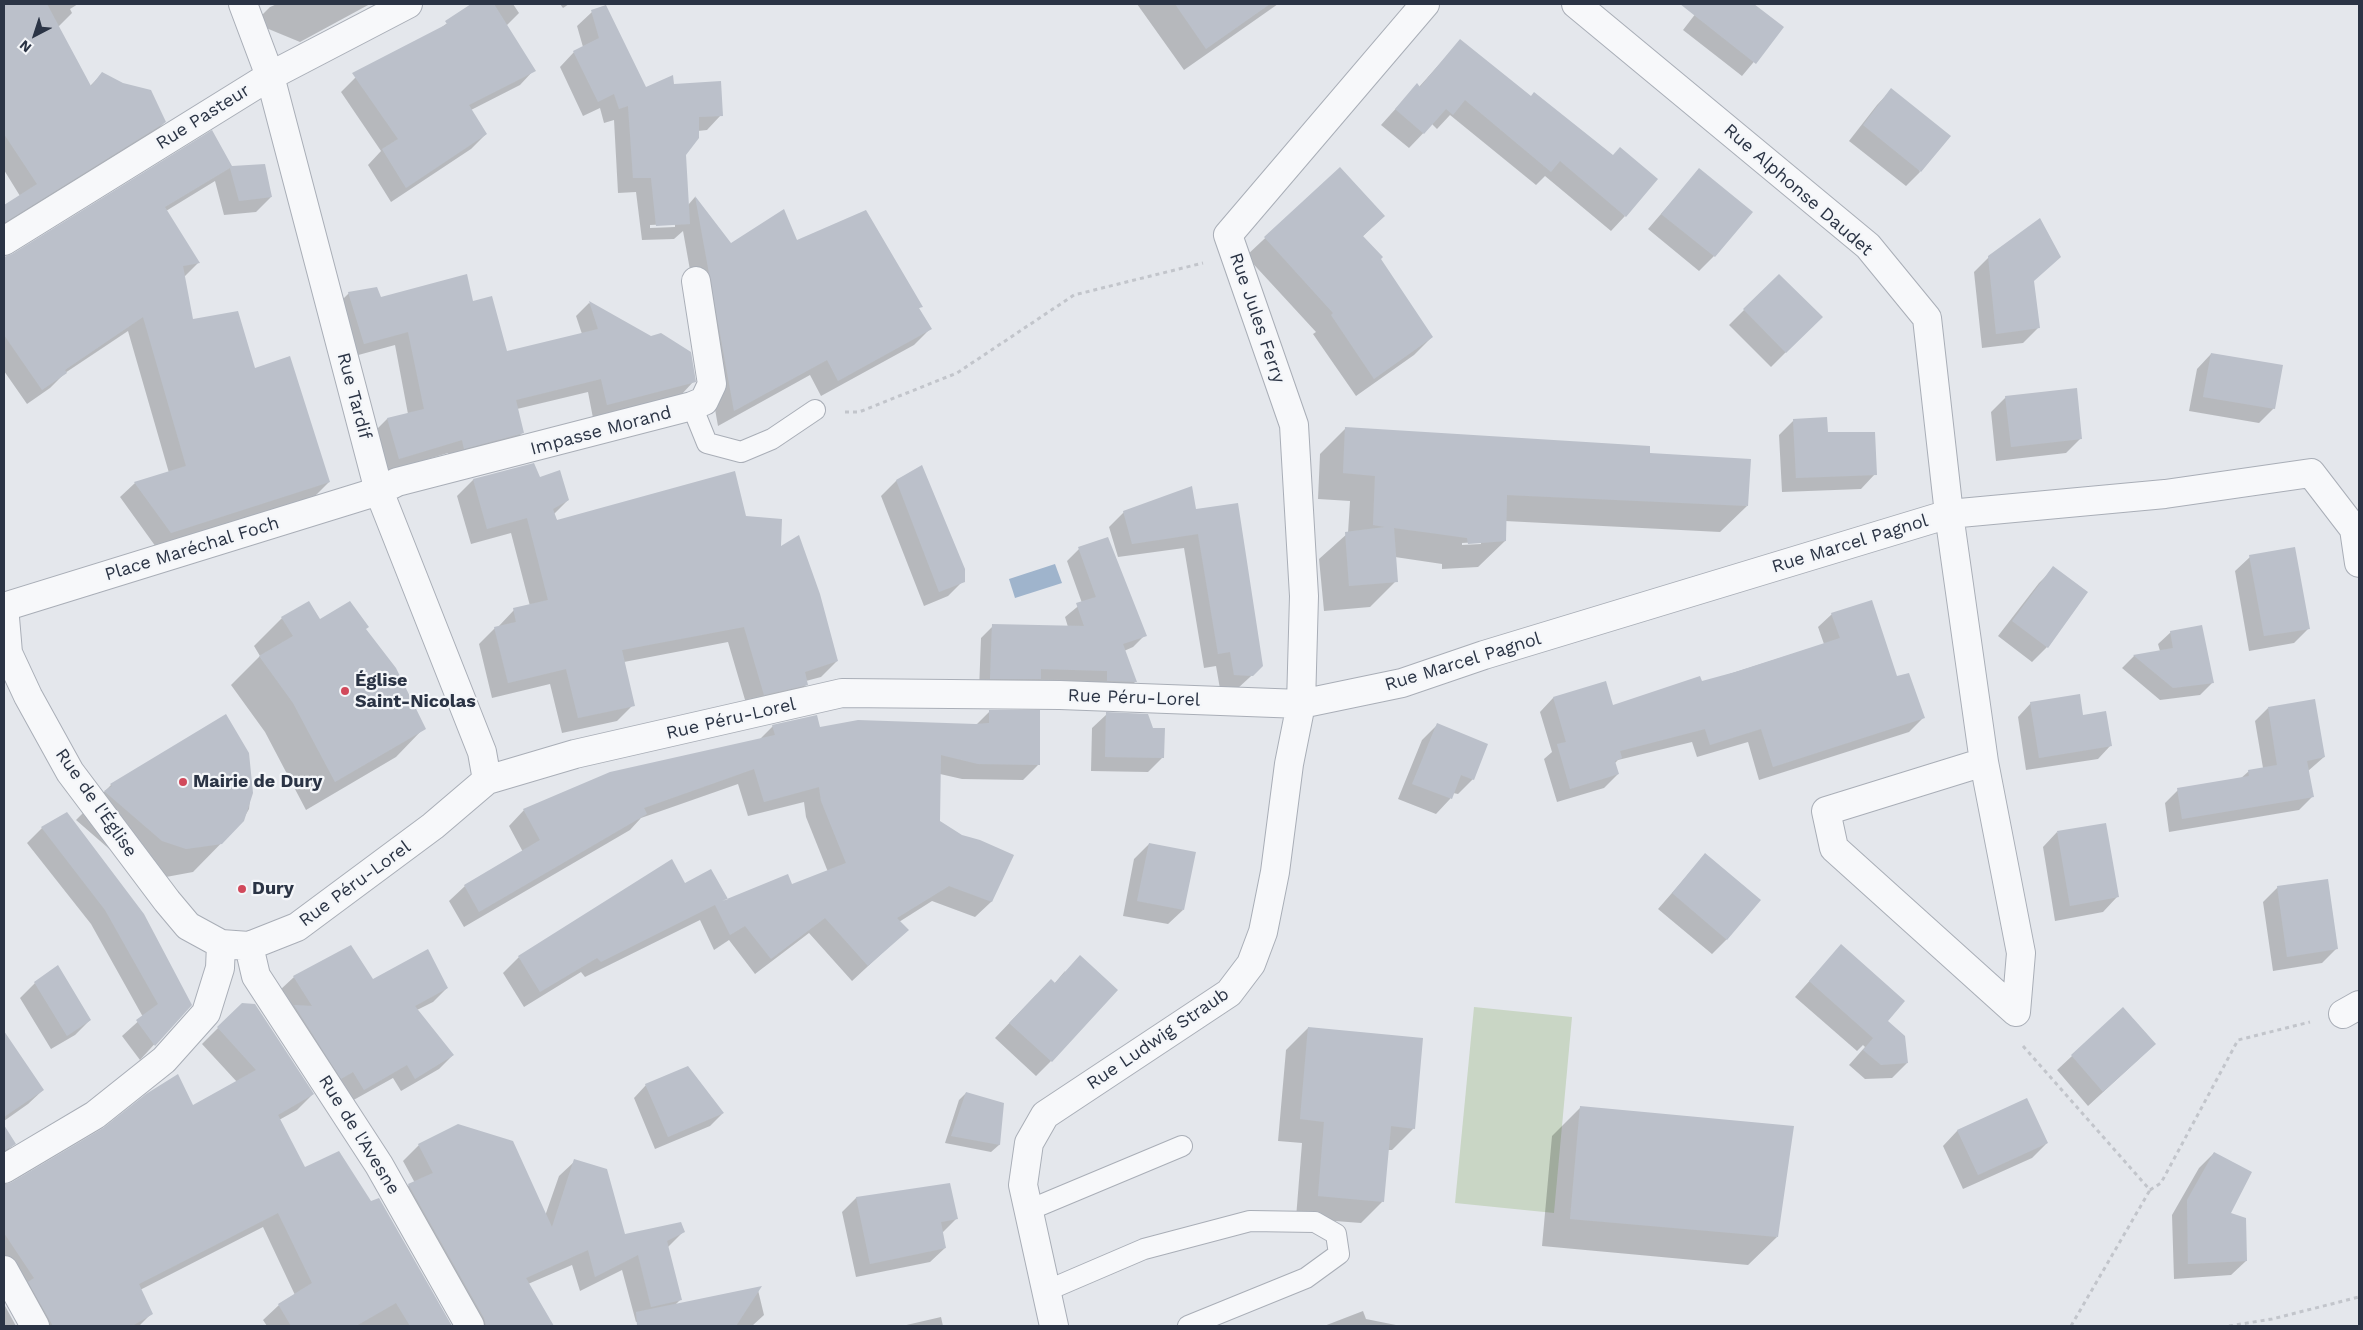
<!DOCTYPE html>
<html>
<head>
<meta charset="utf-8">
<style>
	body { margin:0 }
	#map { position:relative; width:2363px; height:1330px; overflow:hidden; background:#e4e7ec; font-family:"Work Sans",sans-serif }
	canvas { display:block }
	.frame { position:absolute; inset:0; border:5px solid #2b3445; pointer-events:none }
	.north { position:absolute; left:10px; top:10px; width:50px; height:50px; -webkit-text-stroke:4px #f4f6f9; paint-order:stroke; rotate:220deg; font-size:14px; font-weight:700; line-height:20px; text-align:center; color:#2b3445 }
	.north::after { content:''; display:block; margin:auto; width:18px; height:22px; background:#2b3445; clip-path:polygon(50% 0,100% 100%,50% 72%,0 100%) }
</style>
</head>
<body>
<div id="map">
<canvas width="2363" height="1330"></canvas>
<div class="frame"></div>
<div class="north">N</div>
</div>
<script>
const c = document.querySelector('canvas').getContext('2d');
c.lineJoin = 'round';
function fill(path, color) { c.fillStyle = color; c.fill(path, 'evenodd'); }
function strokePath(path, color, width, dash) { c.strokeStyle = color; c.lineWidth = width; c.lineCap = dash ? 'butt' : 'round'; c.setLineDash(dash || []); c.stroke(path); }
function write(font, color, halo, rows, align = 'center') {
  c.font = font + ' "Work Sans",sans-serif'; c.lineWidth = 4.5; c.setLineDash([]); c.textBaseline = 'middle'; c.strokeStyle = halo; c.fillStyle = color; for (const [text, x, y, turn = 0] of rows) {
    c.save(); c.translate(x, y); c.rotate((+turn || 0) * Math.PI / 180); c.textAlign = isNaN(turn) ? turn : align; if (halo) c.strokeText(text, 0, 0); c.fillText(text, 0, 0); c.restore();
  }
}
const green = new Path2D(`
	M1474,1007L1572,1017L1554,1213L1455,1203Z`);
const water = new Path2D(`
	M1055,564L1062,583L1015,598L1009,579Z`);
const shadow = new Path2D(`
	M4,4H78L70,9L72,13L58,27L90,86L102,74L165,122L150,137L4,227V206L20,196L4,170Z
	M277,4H370L300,42L254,23L270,7Z
	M473,4H513L519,13L506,26L534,70L520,85L471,110L486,134L471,149L391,202L368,165L381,151L341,92L355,78L438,30Z
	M560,4H569L563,8Z
	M1137,4H1278L1184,70Z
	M1703,4H1752L1783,27L1742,76L1683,30Z
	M592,12L645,89L673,86L721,115L707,130L698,131L685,154L688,205L695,197L731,245L796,242L921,306L918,309L930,329L914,345L821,396L810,375L718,426L683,231L674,239L642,240L636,192L618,193L614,120L604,123L600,108L583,116L560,67L574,52L583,47L577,26ZM675,224V227L650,228V225Z
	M1460,41L1530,98L1625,216L1611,231L1545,176L1536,185L1450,115L1437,129L1432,124L1409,148L1381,125L1417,85L1419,87Z
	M1891,90L1920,172L1906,186L1849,141L1877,105Z
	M211,132L232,167L271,197L256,212L224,215L215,181L166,211L198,263L184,277L192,321L254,369L329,482L314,497L156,547L120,497L135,483L169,473L128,331L65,373L50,388L27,404L4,371V258L13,255Z
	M1340,168L1384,216L1362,237L1432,337L1414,355L1356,396L1313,334L1316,332L1246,256Z
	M1699,170L1714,256L1699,271L1648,229Z
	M1989,257L2033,282L2038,328L2023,343L1982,348L1974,272Z
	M349,293L380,299L472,302L506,353L582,334L576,316L589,303L651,337L694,381L681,395L593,418L588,392L517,409L522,433L509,447L451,462L448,453L385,472L373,433L387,419L408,414L395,345L351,357L335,307Z
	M1744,310L1821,317L1771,367L1729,325Z
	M2211,354L2274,408L2259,423L2189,411L2197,369Z
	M2006,397L2081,438L2066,453L1996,461L1991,412Z
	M1794,420L1827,434L1875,474L1861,489L1782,492L1779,435Z
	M1346,428L1649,454L1747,506L1720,532L1505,521V541L1478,567L1442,569V564L1395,557L1396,581L1370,607L1324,611L1319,559L1348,533L1350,501L1318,499L1320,454ZM1481,542V544L1462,545V543Z
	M922,467L963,581L948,596L924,606L881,496L896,481Z
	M539,478L568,500L554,514L557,521L745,517L779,548L837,661L821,677L806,681L807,684L791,700L748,710L728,642L624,662L633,705L617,721L562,733L550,684L492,698L479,644L495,628L498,627L514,610L530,606L511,533L471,544L457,496L473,480Z
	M1195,511L1262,666L1237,689H1220L1216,666L1204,668L1184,548L1118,557L1109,527L1124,512Z
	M1079,549L1145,635L1133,647L1124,651L1135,682L1123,694L1095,683L1037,681L1027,691L979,690L981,638L993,626L1068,627L1065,617L1082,603L1067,561Z
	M2250,557L2309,628L2294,643L2249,651L2235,571Z
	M2054,568L2047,647L2032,662L1998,636L2039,583Z
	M1832,614L1896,678L1923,718L1909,732L1759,780L1748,742L1697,757L1692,742L1618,760L1614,764L1618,774L1604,788L1557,802L1544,759L1552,752L1540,712L1553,698L1612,706L1701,683L1824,644L1818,627Z
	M282,618L320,620L424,728L396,757L306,810L265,732L231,685L260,656L254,646Z
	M2171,632L2212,683L2200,695L2160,700L2122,668L2134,656L2160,651L2158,644Z
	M2031,703L2082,716L2111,745L2098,759L2026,770L2018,717Z
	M2268,708L2324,757L2308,771L2312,797L2299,810L2169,832L2165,803L2178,790L2240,779L2249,771L2263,768L2255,721Z
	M990,711L1038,765L1023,780L962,779L940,774L939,822L961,837L1013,855L991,902L975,917L932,901L899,922L907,930L852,981L809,933L755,974L729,940L714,950L700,920L585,977L581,972L524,1007L503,973L519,957L672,861L685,885L722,903L792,885L828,872L806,817L804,802L748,816L738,784L641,818L630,830L464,927L449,901L465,886L523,852L509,826L524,810L610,773L759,740L773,726L820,728L976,725Z
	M1107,714L1163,757L1148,772L1091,771L1092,728Z
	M226,716L252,784L249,809L241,823L193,872L166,877L130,867L76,820L111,785Z
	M1437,725L1473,779L1458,794L1453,793L1450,799L1436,814L1398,799L1422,740Z
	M67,814L190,1005L140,1060L122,1036L143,1017L91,924L27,843L42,828Z
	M2057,832L2117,897L2103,912L2055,921L2043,847Z
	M1149,844L1183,910L1168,924L1123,916L1134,859Z
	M1705,855L1727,939L1712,954L1658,909Z
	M2278,887L2337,948L2322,963L2273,971L2263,902Z
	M1841,946L1886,1021L1907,1063L1892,1078L1865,1079L1849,1065L1865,1047L1863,1045L1857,1051L1795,997Z
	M1065,971L1051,1061L1036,1076L995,1038L1036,995L1054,984Z
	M294,977L447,988L433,1002L417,1010L453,1055L439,1069L401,1091L393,1078L350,1102L280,990Z
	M35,983L90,1020L75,1035L51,1049L20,998Z
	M242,1004L313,1094L297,1110L279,1120L305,1169L371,1203L379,1199L451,1326H267L263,1320L279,1305L295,1295L263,1227L140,1290L151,1314L139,1326H29L4,1284V1184H12L193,1107L237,1082L202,1044Z
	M1308,1028L1414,1128L1392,1150H1388L1383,1201L1361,1223L1296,1218L1302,1143L1278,1141L1286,1050Z
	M16,1051L43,1090L28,1104L4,1121V1060Z
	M2072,1056L2139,1059L2088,1106L2057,1070Z
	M646,1085L723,1113L710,1126L655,1149L634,1098Z
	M966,1093L1003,1104L999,1145L991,1152L945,1143L959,1100Z
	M2027,1100L2047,1143L2032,1158L1963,1189L1943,1146L1957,1131Z
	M1580,1108L1777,1237L1748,1265L1542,1246L1552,1136Z
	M458,1125L545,1216L559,1176L575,1161L624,1236L683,1232L667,1248L681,1299L675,1305L758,1290L764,1315L752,1326H654L653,1321L657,1317L636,1322L622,1270L580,1291L572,1265L528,1284L553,1326H464L393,1201L409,1185L415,1183L403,1161L419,1145Z
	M4,1127L14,1144L4,1154Z
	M2214,1153L2230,1214L2246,1261L2231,1275L2174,1279L2172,1215L2199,1168Z
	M856,1198L956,1219L942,1233L945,1248L930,1262L856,1277L842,1212Z
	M4,1304L16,1326H4Z
	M1363,1311L1366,1319L1401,1326H1324Z
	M941,1317L943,1326H902Z`);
const building = new Path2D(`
	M4,4H47L91,86L102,72L123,83L151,90L166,122L4,223V205L37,184L4,134Z
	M471,4H494L536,71L469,105L487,134L406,188L382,149L398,139L352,73L447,24L445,21Z
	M1175,4H1270L1206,49Z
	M1680,4H1754L1784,27L1756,64Z
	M606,5L646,87L673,75L674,84L721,81L723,116L699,117V138L686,155L690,224L656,226L651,178H633L628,106L619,109L614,94L598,102L573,51L599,38L591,10Z
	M1460,39L1531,96L1534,92L1613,155L1620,147L1658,179L1626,217L1560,161L1551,172L1465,100L1453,115L1446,109L1424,134L1395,109L1417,83L1420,87Z
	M1891,88L1951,136L1921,172L1863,125Z
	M212,130L232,166L265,164L272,197L239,201L230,168L165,207L200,263L183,266L193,319L238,311L255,368L290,356L330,482L171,533L134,482L186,466L143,317L65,370L67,373L42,390L4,335V257L12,254Z
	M1340,167L1385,216L1363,236L1383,257L1381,259L1433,337L1374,379L1331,315L1333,313L1264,237Z
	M1699,168L1753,212L1715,257L1661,214Z
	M695,196L731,243L784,209L797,240L866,210L923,307L919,308L932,329L838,381L827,360L734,411Z
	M2040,218L2061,257L2034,281L2040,328L1996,334L1988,256Z
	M467,274L473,301L492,296L507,351L598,329L589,301L651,336L661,333L691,352L696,382L607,405L601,379L516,400L524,433L464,449L462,440L399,459L387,418L424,409L408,332L364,344L348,292L377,287L381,297Z
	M1779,274L1823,317L1786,353L1743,309Z
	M2211,353L2283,365L2275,409L2203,397Z
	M2077,388L2082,439L2011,447L2005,396Z
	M1827,417L1828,432H1875L1877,475L1796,478L1793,419Z
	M1345,427L1650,446V453L1751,459L1748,506L1507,495L1506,541L1468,544L1467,538L1394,528L1398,582L1349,586L1345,532L1385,527L1373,525L1375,476L1343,473Z
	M534,463L540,477L560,470L569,500L553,509L557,520L735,471L746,516L782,519L781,546L799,535L820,594L838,661L805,672L808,685L764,695L744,627L622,650L635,706L578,718L566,669L508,683L494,627L516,622L513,608L548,600L527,518L487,529L473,479Z
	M922,465L965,569V582L939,592L896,480Z
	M1192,486L1196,509L1238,503L1263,666L1253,676L1234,675L1230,652L1218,654L1198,534L1132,544L1123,511Z
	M1108,537L1147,636L1123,644L1137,682L1107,681V671L1041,669V679H990L992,624L1084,626L1076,603L1096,597L1078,547Z
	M2295,547L2310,629L2264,636L2249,555Z
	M2053,566L2088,592L2048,648L2012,621Z
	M1872,600L1897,676L1909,673L1925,718L1773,767L1761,729L1710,745L1705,729L1620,751L1622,758L1615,761L1619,774L1570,789L1557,744L1566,742L1553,697L1606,681L1613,705L1700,676L1702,681L1735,672L1840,638L1831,613Z
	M309,601L320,619L350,601L369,627L366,629L396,668L426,729L335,782L293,703L259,656L293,636L281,617Z
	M2202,625L2214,683L2173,688L2133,655L2173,648L2170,631Z
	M2080,694L2083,715L2106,711L2112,746L2039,758L2030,702Z
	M2315,699L2325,757L2307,761L2314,797L2182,819L2177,788L2249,776L2248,770L2277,765L2268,707Z
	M989,710H1040V765L978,764L941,755L940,821L962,835L980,840L1014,855L992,902L949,886L897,918L909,930L868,966L825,918L771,959L745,926L730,935L715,905L601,962L597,958L540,992L518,956L672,859L685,883L711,869L728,899L722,901L788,874L792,884L846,863L821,801L819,787L764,802L754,769L644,808L647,814L479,912L464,885L540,840L523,809L610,772L775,735L772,725L817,715L820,727L858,720L976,724L989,723Z
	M1106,712L1148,714L1153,728H1165L1164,758L1105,757Z
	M226,714L249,753L253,793L244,821L222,844L186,849L162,841L104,791L112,786L110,784Z
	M1437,723L1488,744L1474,780L1461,775L1452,799L1412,784Z
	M67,812L144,914L192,1005L155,1046L136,1020L158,1004L105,910L41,827Z
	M2106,823L2119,897L2070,906L2057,831Z
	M1149,843L1196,852L1184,910L1137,901Z
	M1705,853L1761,900L1727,940L1672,893Z
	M2328,879L2338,949L2287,957L2277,886Z
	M1841,944L1905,1001L1888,1021L1905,1036L1908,1063L1881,1065L1863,1050L1879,1031L1873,1038L1809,981Z
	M351,945L373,979L428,949L448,988L415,1006L454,1055L415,1079L407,1065L364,1090L353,1072L341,1079L294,1005L312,1006L293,976Z
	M1080,955L1118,990L1052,1062L1009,1023L1051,979L1055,983Z
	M58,965L91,1020L67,1036L34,982Z
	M242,1003L255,1004L314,1094L278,1115L305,1167L339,1151L371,1201L379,1198L452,1326H410L396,1303L356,1326H291L278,1304L312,1283L278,1213L139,1284L153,1314L132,1326H53L28,1282L34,1278L4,1233V1185L12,1182L103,1128L146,1094L178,1074L193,1105L256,1070L217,1027Z
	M2123,1007L2156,1044L2103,1092L2071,1055Z
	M1308,1027L1423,1038L1415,1129L1391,1126L1384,1202L1318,1196L1324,1122L1300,1119Z
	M4,1031L44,1090L4,1117Z
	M688,1066L724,1113L668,1137L645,1084Z
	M966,1092L1004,1103L1000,1145L951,1136Z
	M2027,1098L2048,1143L1978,1175L1957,1130Z
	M1580,1106L1794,1126L1778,1237L1570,1219Z
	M458,1124L513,1141L552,1227L574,1159L607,1169L625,1234L681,1222L685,1232L667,1241L682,1300L651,1307L638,1255L595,1277L588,1250L526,1278L554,1326H486L484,1318L408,1184L433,1173L418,1144Z
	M4,1125L16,1144L4,1151Z
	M2214,1152L2252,1172L2231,1213L2246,1218L2247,1261L2188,1264L2187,1200Z
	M950,1183L958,1219L941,1222L946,1248L870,1264L856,1197Z
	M762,1286L736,1326H637L636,1312Z`);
const path = new Path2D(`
	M845,412H859L957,373L1074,295L1203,263
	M2023,1046L2150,1190L2161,1183L2238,1040L2310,1022
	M2071,1326L2150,1190
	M2229,1326L2272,1319L2359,1297`);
const service = new Path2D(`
	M692,406L707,443L741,452L772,439L815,410
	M1029,1210L1182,1146
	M1046,1291L1144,1249L1250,1221L1315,1222L1336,1234L1339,1254L1306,1278L1188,1326`);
const minor = new Path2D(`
	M243,4L270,76L379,491L482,752L487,780
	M1576,4L1868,246L1927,318L1949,514L1984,762L2021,953L2016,1012L1834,848L1826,811L1984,762
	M4,241L270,76L408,4
	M4,606L8,653L28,696L70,772L167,901L188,926L221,944L249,946L297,927L433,826L487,780L575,754L842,693L1060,695L1301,704L1402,683L1484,655L1949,514L2165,494L2311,473L2354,529L2359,563
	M4,607L379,491L397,482L692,406L704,401L712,384L696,281
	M249,946L256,976L379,1165L470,1326
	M2343,1014L2359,1005
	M4,1169L95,1115L164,1060L206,1013L220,968L221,944
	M4,1270L35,1326
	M1054,1326L1023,1185L1029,1143L1045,1115L1229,993L1251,964L1263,932L1275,872L1289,764L1301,704L1304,596L1294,425L1228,235L1425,4`);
const markers = [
	[345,691,5,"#d1495b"],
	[183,782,5,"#d1495b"],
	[242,889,5,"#d1495b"]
];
const streetNames = [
	["Rue Pasteur",203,117,-32],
	["Rue Alphonse Daudet",1798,190,41],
	["Rue Jules Ferry",1257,318,71],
	["Rue Tardif",354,396,75],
	["Impasse Morand",601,431,-15],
	["Rue Marcel Pagnol",1850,544,-17],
	["Place Maréchal Foch",192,549,-17],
	["Rue Marcel Pagnol",1463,662,-17],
	["Rue Péru-Lorel",1134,698,2],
	["Rue Péru-Lorel",731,719,-13],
	["Rue de l'Église",96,803,55],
	["Rue Péru-Lorel",355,884,-36],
	["Rue Ludwig Straub",1158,1039,-34],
	["Rue de l'Avesne",359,1135,58]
];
const poiNames = [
	["Église",355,681],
	["Saint-Nicolas",355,702],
	["Mairie de Dury",193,782],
	["Dury",252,889]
];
fill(green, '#c9d6c5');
fill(water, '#9fb4cc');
fill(shadow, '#0003');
fill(building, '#bbc0ca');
strokePath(service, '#a9aeb7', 22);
strokePath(minor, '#a9aeb7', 30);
strokePath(path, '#c2c5cb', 3, [4, 4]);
strokePath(service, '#f7f8fa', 20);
strokePath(minor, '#f7f8fa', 28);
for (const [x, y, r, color] of markers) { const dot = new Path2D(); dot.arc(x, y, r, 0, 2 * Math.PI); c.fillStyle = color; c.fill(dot); strokePath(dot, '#f4f6f9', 2); }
write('18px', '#2b3445', '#f4f6f9', streetNames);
write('bold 18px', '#2b3445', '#f4f6f9', poiNames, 'left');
</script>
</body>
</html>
